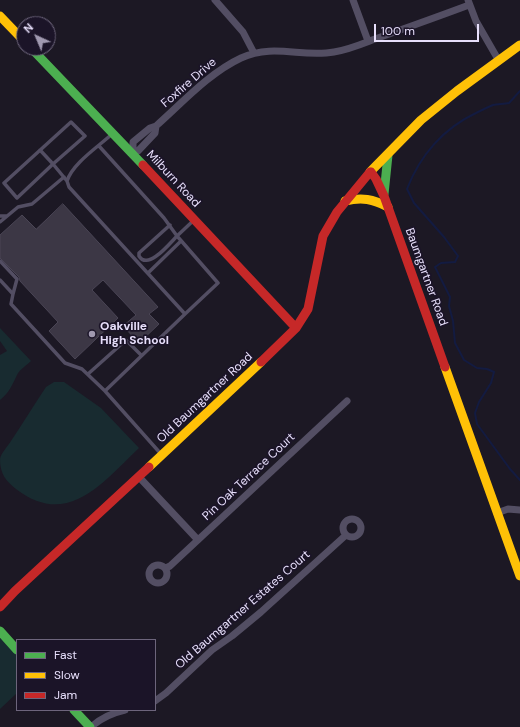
<!DOCTYPE html>
<html>
<head>
<meta charset="utf-8">
<style>
	body { margin:0 }
	#map { position:relative; width:520px; height:727px; overflow:hidden; background:#1c1824; font-family:"DM Sans",sans-serif }
	canvas { display:block }
	.legend { position:absolute; left:16px; top:639px; width:140px; height:72px; box-sizing:border-box; background:#1b1428; border:1px solid #6d657c; margin:0; padding:5px 7px; list-style:none; font-size:12px; color:#e7dffb }
	.legend li { display:flex; align-items:center; gap:8px; height:20px }
	.legend b { width:20px; border:1px solid #6d657c }
	.north { position:absolute; left:16px; top:16px; width:40px; height:40px; box-sizing:border-box; background:#1b1428; border:1px solid #6d657c; border-radius:50%; rotate:316deg; font-size:11px; font-weight:700; line-height:16px; text-align:center; color:#e7dffb }
	.north::after { content:''; display:block; margin:auto; width:14px; height:18px; background:#a099b0; clip-path:polygon(50% 0,100% 100%,50% 72%,0 100%) }
	.scale { position:absolute; left:374px; top:24px; width:105px; height:18px; box-sizing:border-box; border:2px solid #e7dffb; border-top:0; padding-left:5px; font-size:12px; line-height:14px; white-space:nowrap; color:#e7dffb; -webkit-text-stroke:3px #1b1428; paint-order:stroke }
</style>
</head>
<body>
<div id="map">
<canvas width="520" height="727"></canvas>
<ul class="legend">
<li><b style="height:5px;background:#4caf50"></b>Fast</li>
<li><b style="height:5px;background:#ffc107"></b>Slow</li>
<li><b style="height:5px;background:#c62828"></b>Jam</li>
</ul>
<div class="north">N</div>
<div class="scale">100 m</div>
</div>
<script>
const c = document.querySelector('canvas').getContext('2d');
c.lineJoin = 'round';
function fill(path, color) { c.fillStyle = color; c.fill(path, 'evenodd'); }
function strokePath(path, color, width, dash) { c.strokeStyle = color; c.lineWidth = width; c.lineCap = dash ? 'butt' : 'round'; c.setLineDash(dash || []); c.stroke(path); }
function write(font, color, halo, rows, align = 'center') {
  c.font = font + ' "DM Sans",sans-serif'; c.lineWidth = 3.5; c.setLineDash([]); c.textBaseline = 'middle'; c.strokeStyle = halo; c.fillStyle = color; for (const [text, x, y, turn = 0] of rows) {
    c.save(); c.translate(x, y); c.rotate((+turn || 0) * Math.PI / 180); c.textAlign = isNaN(turn) ? turn : align; if (halo) c.strokeText(text, 0, 0); c.fillText(text, 0, 0); c.restore();
  }
}
const green = new Path2D(`
	M0,328L31,361C27,365 19,370 17,375C12,385 9,393 0,400V355L7,351L0,341Z
	M54,382H64L101,408L139,448C103,482 68,529 16,489C6,481 0,474 0,459C1,453 8,446 11,441C23,423 34,405 46,387Z
	M0,636L17,654V693L0,709Z`);
const stream = new Path2D(`
	M520,91L509,103C504,104 498,104 493,105C488,107 482,110 476,113C444,128 420,155 407,189L414,203L444,237L458,256L455,262L441,263L435,267L450,297L449,306L453,321L455,343L464,360L477,368L487,369L494,372L491,383L479,402L475,413L477,424L510,469L520,480`);
const building = new Path2D(`
	M63,204L158,307L149,314L159,324L139,343L123,326L136,315L103,280L92,290L118,318L75,359L49,331L58,322L20,281L19,277L0,258V235L22,215L36,229Z`);
const lane = new Path2D(`
	M99,146L164,218L177,236C170,243 148,271 139,256V253L170,225
	M40,150L53,164L17,198L4,183L71,122L85,136L53,164L67,181L69,187L185,314L218,283L177,236L194,220
	M67,181C73,163 98,147 112,134
	M0,216H7
	M0,222L18,207L32,204L64,177
	M0,261L17,279L13,294
	M148,273L181,241
	M0,280L13,294L11,304L65,363L82,369L105,391L161,454
	M88,374L126,340L141,355
	M105,391L185,314`);
const street = new Path2D(`
	M215,0L243,32L254,53
	M353,0L368,41
	M468,0L476,21L499,61
	M133,150V142L150,128L156,126
	M131,152L133,150L138,151L155,133L156,126C182,103 209,73 241,58C274,43 302,58 334,52C348,50 362,44 375,39C406,28 437,17 469,5
	M139,477L198,540
	M497,513L508,509L520,510
	M343 528a9 9 0 1 1 18 0a9 9 0 1 1-18 0Z
	M149 574a9 9 0 1 1 18 0a9 9 0 1 1-18 0Z
	M166,568L170,566L347,401
	M155,701L166,693L212,650L232,636L261,612L346,535
	M91,727C102,717 112,713 125,710`);
const fast = new Path2D(`
	M31,48L143,165
	M384,194L388,155
	M0,631L17,650
	M74,710L90,727`);
const slow = new Path2D(`
	M0,16L24,41
	M370,172L421,120L457,91L520,45
	M345,201C362,197 373,199 388,207
	M445,367L520,576
	M149,467L261,362`);
const jam = new Path2D(`
	M143,165L296,328
	M371,172L376,179L384,196L445,367
	M261,362L296,328L308,309L323,236L337,212L370,172
	M0,607L15,591L149,467`);
const markers = [
	[92,334,4,"#a099b0"]
];
const streetNames = [
	["Foxfire Drive",189,83,-41],
	["Milburn Road",173,179,47],
	["Baumgartner Road",426,277,70],
	["Old Baumgartner Road",205,398,-43],
	["Pin Oak Terrace Court",249,477,-43],
	["Old Baumgartner Estates Court",243,610,-41]
];
const poiNames = [
	["Oakville",100,327],
	["High School",100,341]
];
fill(green, '#182b30');
strokePath(stream, '#131b41', 2);
fill(building, '#3c3745');
strokePath(building, '#4a4555', 1);
strokePath(lane, '#534e63', 3.5);
strokePath(street, '#534e63', 7);
strokePath(fast, '#4caf50', 9);
strokePath(slow, '#ffc107', 9);
strokePath(jam, '#c62828', 9);
for (const [x, y, r, color] of markers) { const dot = new Path2D(); dot.arc(x, y, r, 0, 2 * Math.PI); c.fillStyle = color; c.fill(dot); strokePath(dot, '#1b1428', 1.5); }
write('12px', '#e7dffb', '#1b1428', streetNames);
write('bold 12px', '#e7dffb', '#1b1428', poiNames, 'left');
</script>
</body>
</html>
